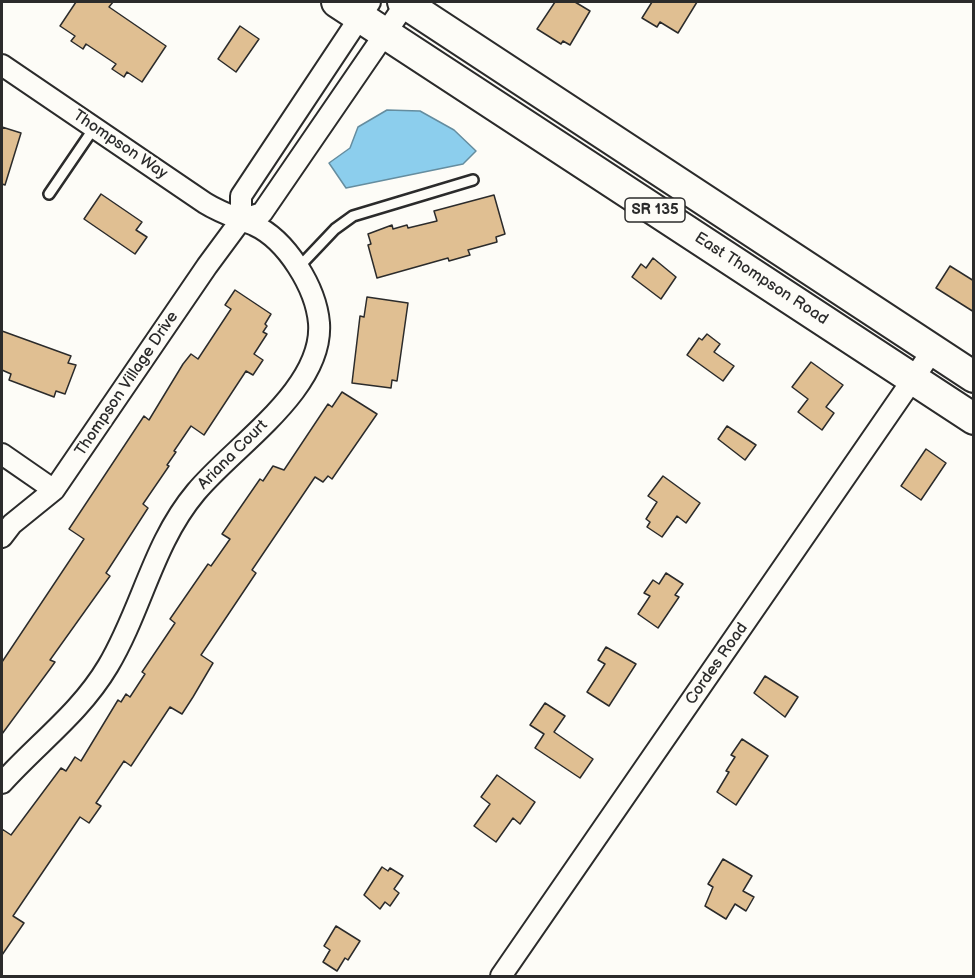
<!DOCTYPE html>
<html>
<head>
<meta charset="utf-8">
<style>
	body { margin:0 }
	#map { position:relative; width:975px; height:978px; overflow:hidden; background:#fdfcf7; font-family:"Balsamiq Sans",sans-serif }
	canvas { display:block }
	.frame { position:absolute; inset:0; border:3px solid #2b2b2b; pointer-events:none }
</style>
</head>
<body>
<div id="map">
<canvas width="975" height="978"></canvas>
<div class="frame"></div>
</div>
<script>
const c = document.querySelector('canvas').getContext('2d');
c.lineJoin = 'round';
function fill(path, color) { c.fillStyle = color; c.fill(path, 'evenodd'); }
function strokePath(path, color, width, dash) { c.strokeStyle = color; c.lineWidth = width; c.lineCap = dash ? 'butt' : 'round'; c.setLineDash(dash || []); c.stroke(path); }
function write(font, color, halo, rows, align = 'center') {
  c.font = font + ' "Balsamiq Sans",sans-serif'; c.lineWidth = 4.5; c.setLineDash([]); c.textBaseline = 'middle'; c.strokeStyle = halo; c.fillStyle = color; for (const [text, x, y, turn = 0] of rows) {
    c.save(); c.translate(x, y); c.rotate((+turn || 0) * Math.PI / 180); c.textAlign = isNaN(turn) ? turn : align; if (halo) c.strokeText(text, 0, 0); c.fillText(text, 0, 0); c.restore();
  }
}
const water = new Path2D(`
	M387,110L420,111L454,130L476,151L463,164L346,188L329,163L350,148L358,127Z`);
const building = new Path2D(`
	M76,2H113L109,7L166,46L142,82L127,72L124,77L112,69L116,64L86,44L83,49L71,41L75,36L60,26Z
	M555,2H575L590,11L570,45L563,41L561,44L537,29Z
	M652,2H697L678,33L660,22L657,27L642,18Z
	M240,26L259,39L236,72L218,59Z
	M2,127L21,133L5,185L2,184Z
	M101,194L142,222L136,230L147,237L135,254L84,219Z
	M494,195L505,234L496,237L497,242L468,250L470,255L449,261L448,258L377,278L368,245L371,244L368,234L392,225L393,229L407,225L408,228L437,221L434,211Z
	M653,258L676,277L661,299L632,277L641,264L646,268Z
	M950,266L974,281V312L936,288Z
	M235,290L271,314L265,324L267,326L263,332L267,334L254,354L263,360L253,375L246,371L204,435L191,426L174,451L176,452L167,465L169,466L143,504L148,508L106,573L110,576L50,660L55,662L50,669L2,734V662L84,539L69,529L144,416L149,420L183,364L191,354L198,359L231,309L225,305Z
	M367,297L408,303L397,381L392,380L391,388L352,383L360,316L364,317Z
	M2,331L71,356L68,363L76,365L65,394L56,391L54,397L9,380L11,374L2,370Z
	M707,334L720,344L714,352L734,366L723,381L687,355L699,338L702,340Z
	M811,362L843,385L826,407L834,413L822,430L798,412L808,399L792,387Z
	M342,392L377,414L332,479L328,476L323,482L315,477L252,570L256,573L201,655L213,663L193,697L182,714L170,707L131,766L124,761L96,803L101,806L89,823L80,817L13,916L24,923L2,955V829L11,835L61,768L66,771L75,757L81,761L118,700L121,702L126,694L130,697L145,674L142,672L175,623L170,619L208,564L211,566L230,539L222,534L260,479L263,481L273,466L284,470L328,404L332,407Z
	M727,426L756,445L745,460L718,439Z
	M926,449L946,463L921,500L901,486Z
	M663,476L700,503L686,523L677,516L662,537L647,527L650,522L646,519L657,502L648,496Z
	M666,573L683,584L675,595L679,597L658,628L638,614L650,596L644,593L653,580L659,584Z
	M606,647L636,664L609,706L587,692L605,664L598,660Z
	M765,676L798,697L785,717L754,693Z
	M545,703L565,716L554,732L593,759L580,778L535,748L544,734L530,725Z
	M742,739L768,756L736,805L717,792L729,772L726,771L735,757L731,755Z
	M497,775L535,802L520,824L513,818L496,842L474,826L490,804L481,797Z
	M723,859L752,876L743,891L754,897L746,911L735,904L726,919L705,906L713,887L708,884Z
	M382,867L388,871L390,868L403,876L394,889L399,893L390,906L385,902L380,909L364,895Z
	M336,926L360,941L348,960L345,958L337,971L323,962L330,950L324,946Z`);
const service = new Path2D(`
	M49,194L94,128
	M298,268L335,229L353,216L473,180`);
const minor = new Path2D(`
	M2,65L205,203C221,213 237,218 254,225C287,240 316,288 319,323C324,389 234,446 196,492C153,543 142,609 108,666C80,713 38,743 2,783
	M241,220L262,213L406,3
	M2,454L54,490
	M2,537L12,524L54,490L207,266L241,220V196L370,2
	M501,976L933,350`);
const primary = new Path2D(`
	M337,2L974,419
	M403,2L974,377`);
const shields = [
	[655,210,60]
];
const shieldNames = [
	["SR 135",655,210]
];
const streetNames = [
	["Thompson Way",120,145,34],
	["East Thompson Road",761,279,33],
	["Thompson Village Drive",127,384,-56],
	["Ariana Court",233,455,-45],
	["Cordes Road",717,664,-55]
];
fill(water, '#8cceed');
strokePath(water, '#658d9f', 1.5);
fill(building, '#e0bf92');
strokePath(building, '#2b2b2b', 1.5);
strokePath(service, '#2b2b2b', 14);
strokePath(minor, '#2b2b2b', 24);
strokePath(primary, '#2b2b2b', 34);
strokePath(service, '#fdfcf7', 9);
strokePath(minor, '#fdfcf7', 20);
strokePath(primary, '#fdfcf7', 30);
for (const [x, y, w] of shields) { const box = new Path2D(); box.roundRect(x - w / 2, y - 12, w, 24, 4.5); c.fillStyle = '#fdfcf7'; c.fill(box); strokePath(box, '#2b2b2b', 1.5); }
write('bold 15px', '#2b2b2b', null, shieldNames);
write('16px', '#2b2b2b', '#fdfcf7', streetNames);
</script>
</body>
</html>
